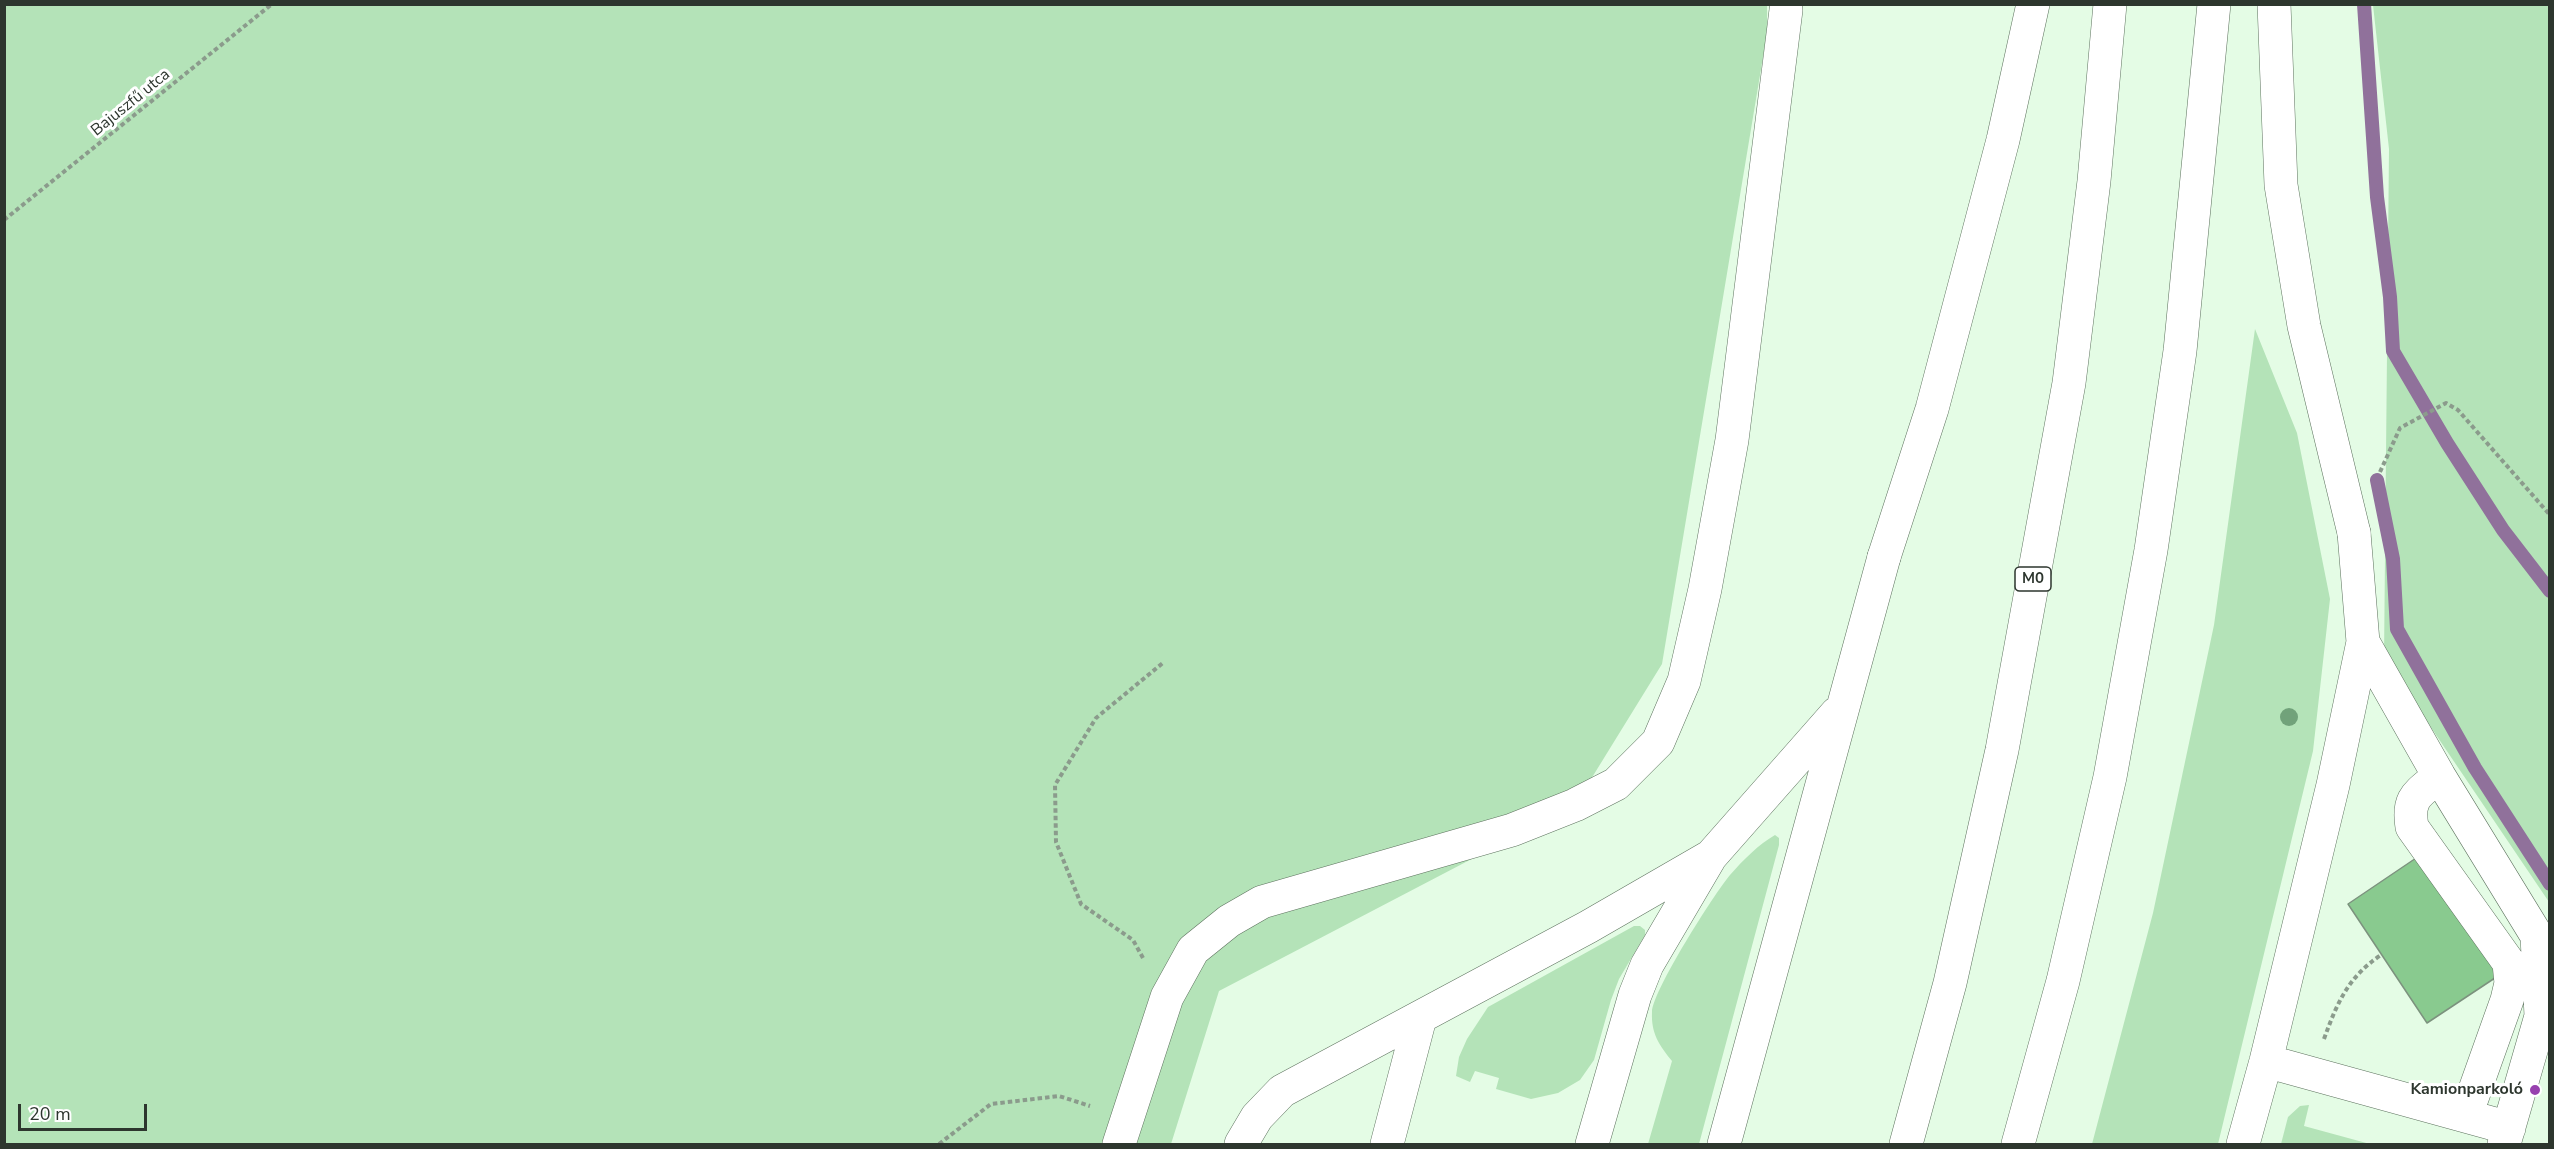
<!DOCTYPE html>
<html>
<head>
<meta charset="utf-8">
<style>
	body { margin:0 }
	#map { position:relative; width:2554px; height:1149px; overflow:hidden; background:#e4fce5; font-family:"Nunito Sans",sans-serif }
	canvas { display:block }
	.frame { position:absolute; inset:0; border:6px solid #2d362e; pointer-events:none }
	.scale { position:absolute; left:18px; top:1104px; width:129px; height:27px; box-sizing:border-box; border:3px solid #2d362e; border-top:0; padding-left:8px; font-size:18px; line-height:21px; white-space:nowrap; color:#2d362e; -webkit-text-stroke:4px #fff; paint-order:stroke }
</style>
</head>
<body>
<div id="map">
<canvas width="2554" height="1149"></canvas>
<div class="frame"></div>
<div class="scale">20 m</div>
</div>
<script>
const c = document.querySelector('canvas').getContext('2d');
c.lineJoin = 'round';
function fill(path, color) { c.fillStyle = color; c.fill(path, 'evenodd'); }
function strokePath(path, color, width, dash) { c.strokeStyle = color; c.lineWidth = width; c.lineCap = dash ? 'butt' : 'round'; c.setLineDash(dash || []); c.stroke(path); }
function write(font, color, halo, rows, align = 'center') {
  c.font = font + ' "Nunito Sans",sans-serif'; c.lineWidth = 6; c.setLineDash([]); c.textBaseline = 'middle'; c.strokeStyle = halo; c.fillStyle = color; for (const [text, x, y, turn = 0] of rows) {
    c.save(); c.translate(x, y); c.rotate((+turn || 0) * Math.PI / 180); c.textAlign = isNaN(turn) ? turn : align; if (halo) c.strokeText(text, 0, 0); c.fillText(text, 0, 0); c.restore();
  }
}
const green = new Path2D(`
	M5,5H1767V33L1662,664L1575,805L1219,991L1171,1144H5Z
	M2373,5H2549V902L2384,658L2389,149Z
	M2255,329L2297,433L2330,599L2313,751L2218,1144H2092L2153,913L2214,625Z
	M1775,835L1779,838V845L1699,1144H1648L1672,1061C1659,1045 1651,1033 1652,1012C1653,990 1714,894 1730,875C1743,860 1758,845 1775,835Z
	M1634,926H1640L1645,930V935L1619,979L1611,1000L1594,1060L1580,1080L1558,1093L1531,1099L1496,1089L1499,1078L1475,1071L1470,1082L1456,1076L1459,1057L1467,1039L1488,1007Z
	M2309,1105L2304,1126L2370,1144H2281L2288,1117L2300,1106Z`);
const stream = new Path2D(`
	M2364,4L2377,197L2390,297L2393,351L2447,443L2503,530L2550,591
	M2377,480L2393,559L2397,629L2475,768L2550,884`);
const building = new Path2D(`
	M2425,852L2504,972L2427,1023L2348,904Z`);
const path = new Path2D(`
	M4,220L272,4
	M2380,472L2400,428L2446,403L2458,410L2550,515
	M1143,958L1133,940L1081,904L1056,842L1055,785L1096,718L1164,662
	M2324,1039C2337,1003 2348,977 2381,955
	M939,1144L991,1104L1059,1096L1090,1106`);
const minor = new Path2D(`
	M2363,642L2439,776L2537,936L2550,953
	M2439,776C2418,794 2407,797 2412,827L2509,963L2511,983L2507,1000L2466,1115
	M2266,1061L2509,1128
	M1119,1144L1167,997L1193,950L1229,921L1262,902L1512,830L1575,805L1616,784L1658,742L1684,681L1705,589L1732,440L1786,10
	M1241,1144L1257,1117L1282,1091L1588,927L1711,856
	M1387,1144L1420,1018
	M1592,1144L1635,995L1647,965L1711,856L1837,713
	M1724,1144L1884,557
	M2243,1144L2266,1061L2333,785L2363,642L2354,533
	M2504,1144L2541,1016L2537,936`);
const highway = new Path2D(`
	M2274,4L2281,185L2304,326L2354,533
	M1884,557L1932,409L2003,140L2033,4
	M1906,1144L1950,983L2002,750L2069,383L2094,181L2110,4
	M2018,1144L2063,981L2110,777L2151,550L2180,351L2214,4`);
const trees = [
	[2289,717]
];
const markers = [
	[2535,1090,6,"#9741ae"]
];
const shields = [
	[2033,579,36]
];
const shieldNames = [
	["M0",2033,579]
];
const streetNames = [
	["Bajuszfű utca",131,103,-39]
];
const poiNames = [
	["Kamionparkoló",2523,1090]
];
fill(green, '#b4e3b8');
strokePath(stream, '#90719b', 14);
fill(building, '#89ca8f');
strokePath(building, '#7c927e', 1.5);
strokePath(minor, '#5e735f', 34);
strokePath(highway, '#5e735f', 34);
strokePath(path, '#8b9b8c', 4, [4.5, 3]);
strokePath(minor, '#fff', 33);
strokePath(highway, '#fff', 33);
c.fillStyle = '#71a27a';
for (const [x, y] of trees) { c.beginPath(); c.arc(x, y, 9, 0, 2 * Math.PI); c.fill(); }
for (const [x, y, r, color] of markers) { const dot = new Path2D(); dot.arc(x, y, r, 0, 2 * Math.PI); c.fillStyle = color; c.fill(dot); strokePath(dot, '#fff', 2); }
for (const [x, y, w] of shields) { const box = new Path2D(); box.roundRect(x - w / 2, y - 12, w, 24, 4.5); c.fillStyle = '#fff'; c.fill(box); strokePath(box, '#2d362e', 1.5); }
write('bold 15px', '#2d362e', null, shieldNames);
write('16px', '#2d362e', '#fff', streetNames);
write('bold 16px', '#2d362e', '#fff', poiNames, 'right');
</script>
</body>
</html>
